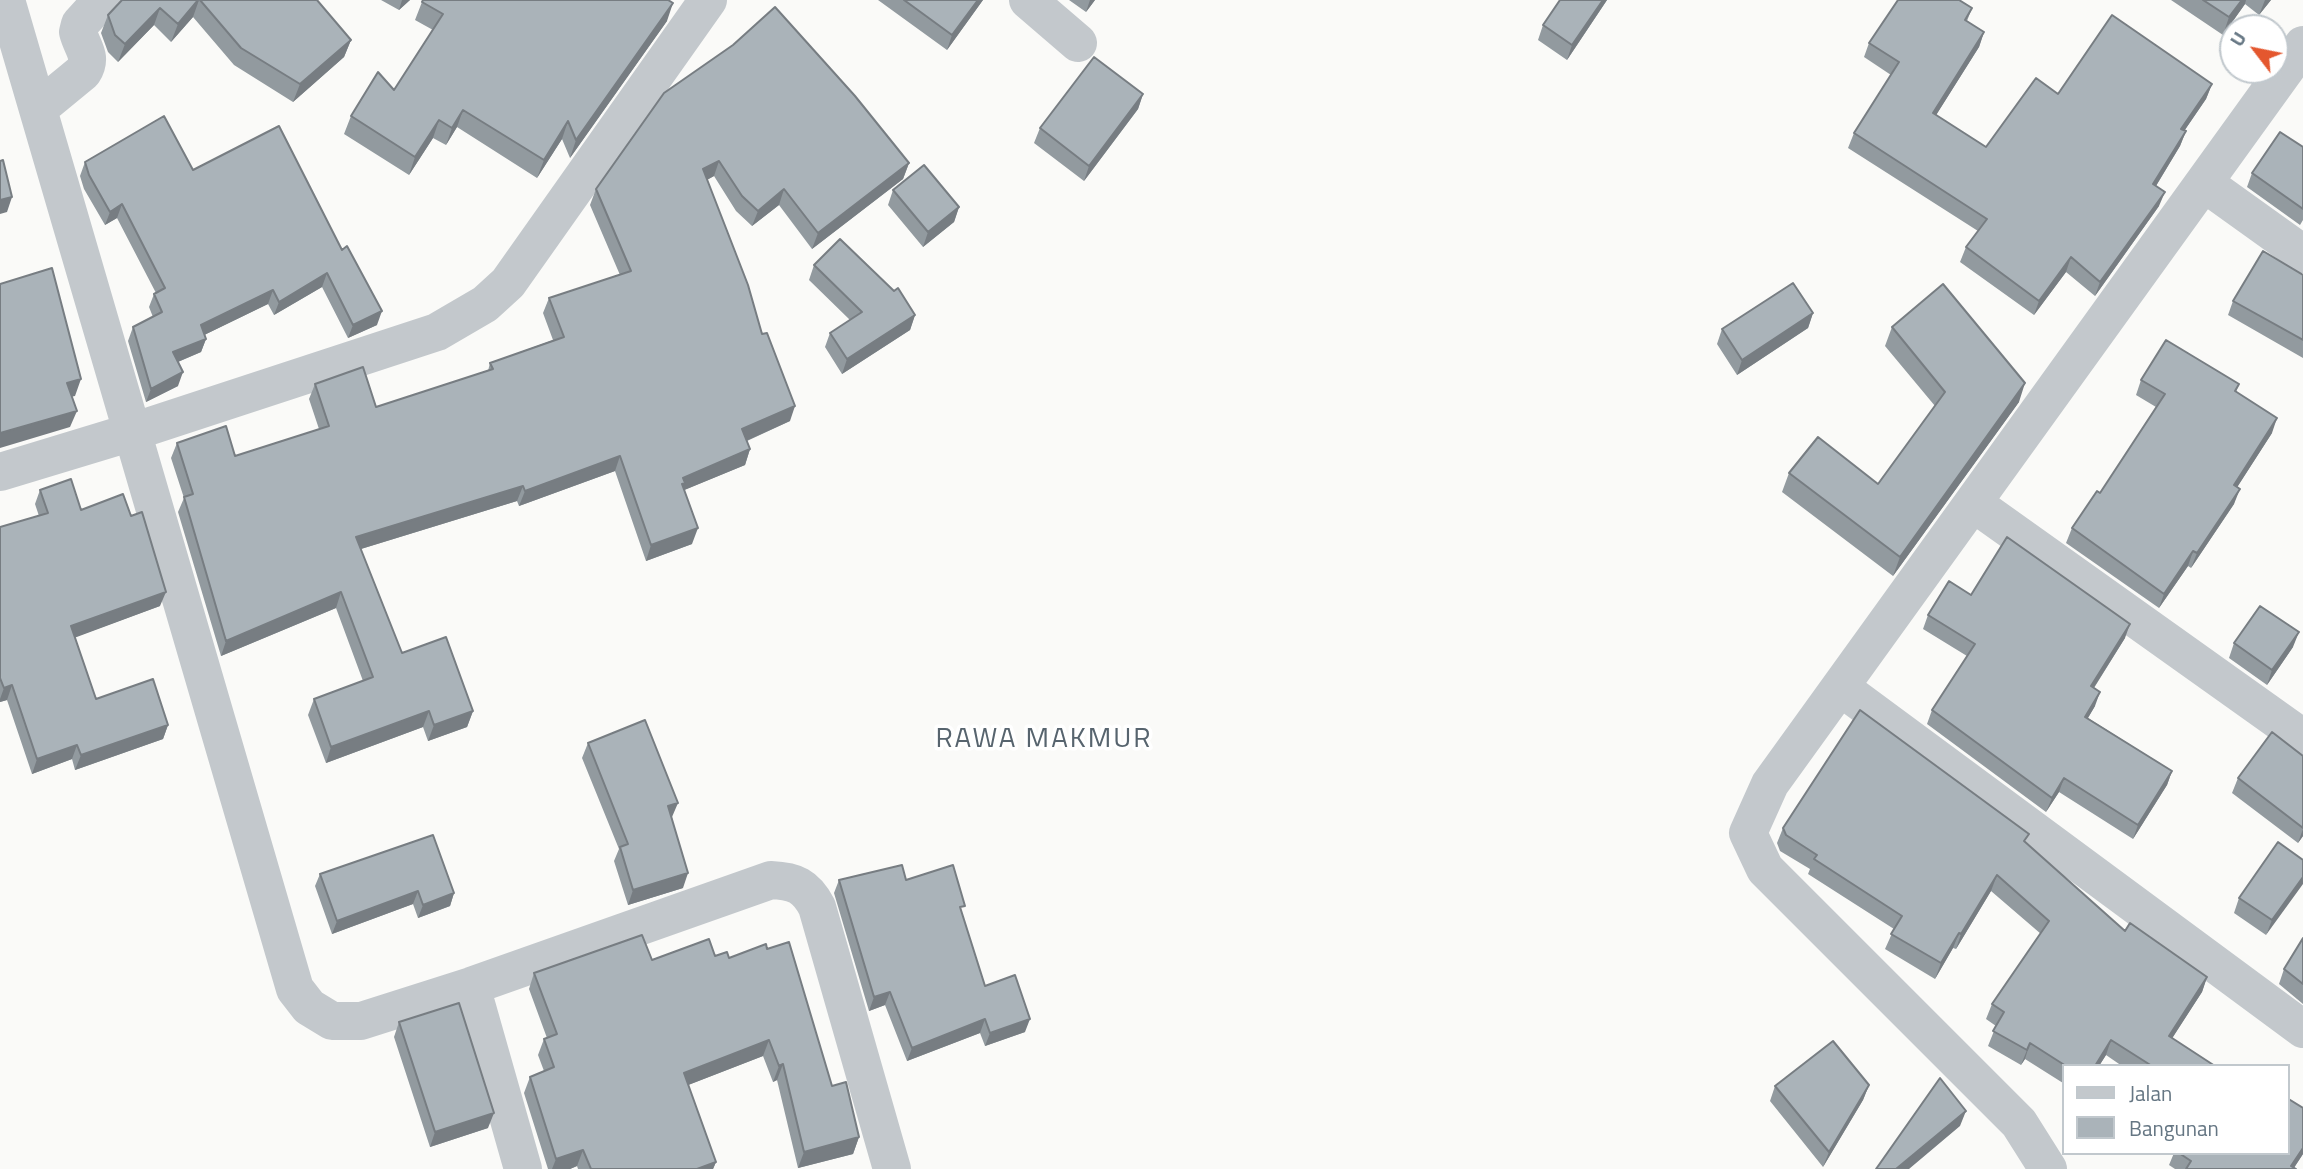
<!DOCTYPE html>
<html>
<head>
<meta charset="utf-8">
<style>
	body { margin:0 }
	#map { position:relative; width:2303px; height:1169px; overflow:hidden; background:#fafaf8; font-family:"Titillium Web",sans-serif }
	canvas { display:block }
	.legend { position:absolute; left:2062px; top:1064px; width:228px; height:91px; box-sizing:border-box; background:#fff; border:2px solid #c1c8cd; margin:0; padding:9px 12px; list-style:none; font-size:21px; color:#657683 }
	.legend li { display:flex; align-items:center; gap:14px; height:35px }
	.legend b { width:35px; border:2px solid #c1c8cd }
	.north { position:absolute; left:2219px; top:14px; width:70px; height:70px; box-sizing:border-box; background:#fff; border:2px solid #c1c8cd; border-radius:50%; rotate:302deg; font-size:19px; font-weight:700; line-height:28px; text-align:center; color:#657683 }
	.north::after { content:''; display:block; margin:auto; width:24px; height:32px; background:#e4572e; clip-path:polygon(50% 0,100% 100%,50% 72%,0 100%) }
</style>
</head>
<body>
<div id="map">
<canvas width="2303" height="1169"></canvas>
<ul class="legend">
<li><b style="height:9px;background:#c3c8cc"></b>Jalan</li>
<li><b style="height:19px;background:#aab3b9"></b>Bangunan</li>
</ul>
<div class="north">U</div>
</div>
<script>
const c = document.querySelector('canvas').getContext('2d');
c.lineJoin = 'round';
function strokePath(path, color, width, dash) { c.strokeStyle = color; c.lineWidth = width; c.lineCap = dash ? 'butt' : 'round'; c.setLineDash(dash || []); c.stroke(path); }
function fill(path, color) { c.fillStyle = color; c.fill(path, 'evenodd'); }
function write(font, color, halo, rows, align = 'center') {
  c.font = font + ' "Titillium Web",sans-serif'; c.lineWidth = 7; c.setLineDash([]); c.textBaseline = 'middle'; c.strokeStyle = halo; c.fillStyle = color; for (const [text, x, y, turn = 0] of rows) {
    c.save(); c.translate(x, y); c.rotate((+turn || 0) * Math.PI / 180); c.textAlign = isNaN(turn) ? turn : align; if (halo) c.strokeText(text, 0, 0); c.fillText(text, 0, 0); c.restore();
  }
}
const street = new Path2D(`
	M6,0L295,989L309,1007L332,1021H361L471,986L771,880C795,881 806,886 817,907L892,1169
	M1028,0L1078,43
	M38,109L83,72C93,56 82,48 78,32L80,24L102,0
	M2204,183L2303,254
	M0,472L132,432L437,332L485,304L508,283L708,0
	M1973,503L2303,738
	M1840,687L2303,1029
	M471,986L523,1169
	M2048,1169L2019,1123L1765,869L1748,833L1770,784L2303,45`);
const wall = new Path2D(`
	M122,0H317L351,40L344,57L293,102L234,65L193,17L171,42L154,25L118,62L108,52L101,33L108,15Z
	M381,0H410L399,10Z
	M878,0H983L947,50Z
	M1069,0H1095L1086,12Z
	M1560,0H1607L1567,60L1538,40L1543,25Z
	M2171,0H2271L2259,15L2245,4L2223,35Z
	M422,2L667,21L570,158L562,139L537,178L457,127L446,145L433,138L409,175L344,134L351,116L394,90L433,30L415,20Z
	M1962,2L1972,8L1967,21L1984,32L1979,47L1936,115L1986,147L2058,94L2212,84L2206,99L2184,131H2186L2180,146L2156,186L2159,206L2095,296L2066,272L2034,315L1960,262L1966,247L1978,231L1848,148L1854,133L1891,75L1864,57L1869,43Z
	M664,93L909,163L903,179L812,249L779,205L752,226L736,211L714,176L707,180L762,334L790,421L747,441L750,449L745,465L684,490L692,544L646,561L615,471L519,506L517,501L361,549L402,653L473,711L467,727L428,741L423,727L326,763L308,715L314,699L363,681L336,608L221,656L178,512L184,498L171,458L177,443L235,456L319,429L309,399L315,384L376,407L488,371L490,363L553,340L543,313L549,298L620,275L590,205L596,189Z
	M1143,94L1138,109L1084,181L1034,143L1040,128Z
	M279,126L377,325L348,338L322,287L274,315L268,304L204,335L206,339L201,352L178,362V386L146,402L128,341L133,327L153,317L149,307L154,294L156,293L117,218L105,225L84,189L80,176L85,162L193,170Z
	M2303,147V220L2300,225L2247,187L2252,173Z
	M893,190L959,207L954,222L923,247L888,205Z
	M814,265L894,291L915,315L910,330L842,374L825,347L830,333L850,320L809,280Z
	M2303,275V358L2228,315L2233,301Z
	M1813,313L1808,328L1737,375L1717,344L1722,329Z
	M1892,327L2019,402L1893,576L1782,492L1789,473L1878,484L1935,406L1885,346Z
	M2141,380L2239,384L2236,392L2272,433L2237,487L2234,504L2191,568L2188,566L2159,608L2066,543L2072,528L2100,493L2156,407L2136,395Z
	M40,490L81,510L160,606L75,637L96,699L168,725L163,739L75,770L72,759L32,774L7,700L0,702V527L39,516L35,504Z
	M1971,595L2125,638L2094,688L2095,706L2088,718L2172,771L2167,785L2133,839L2059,792L2046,812L1927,724L1932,710L1967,656L1923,629L1928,615Z
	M2234,643L2293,647L2267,685L2229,658Z
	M588,743L672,817L683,888L628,905L614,861L619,849L582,758Z
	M2303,756V836L2298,843L2232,793L2238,778Z
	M1783,828L2026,843L2125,931L2207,977L2202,992L2172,1038L2215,1066H2122L2106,1055L2099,1066H2063V1083L2025,1059L2021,1065L1988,1046L1996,1026L1986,1019L1992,1004L2041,934L1991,891L1956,949L1953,948L1935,979L1885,949L1894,929L1808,874L1810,869L1780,851L1777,843Z
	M2303,860L2266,935L2234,913L2239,898Z
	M320,874L454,893L450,906L418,918L413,904L332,934L315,886Z
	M839,880H906L962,914L985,986L1025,1032L985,1046L980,1033L907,1061L885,1005L869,1011L834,893Z
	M2303,938V1004L2279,984L2284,969Z
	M715,956L729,958L832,1086L859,1137L853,1154L798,1168L777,1080L773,1082L763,1056L688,1085L716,1162L713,1169H578L577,1166L570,1169H548L524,1093L530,1077L544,1071L538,1055L544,1039L547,1038L529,989L534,973L652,960Z
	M399,1022L488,1128L430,1147L394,1037Z
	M1869,1085L1863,1100L1823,1167L1770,1101L1775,1086Z
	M2303,1108V1154L2294,1168L2296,1169H2175L2169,1165L2174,1153H2287Z`);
const shadedWall = new Path2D(`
	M199,0L193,17L171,42L178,24Z
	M402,0H410L399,10Z
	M978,0H983L947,50L952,35Z
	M1090,0H1095L1086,12Z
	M1603,0H1607L1567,60L1572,45Z
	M2242,0H2246L2245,4L2223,35L2229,17Z
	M2265,0H2271L2259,15Z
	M673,3L667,21L570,158L576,140Z
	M160,8L154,25L118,62L125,44Z
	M1984,32L1979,47L1928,128L1933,113Z
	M351,40L344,57L293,102L300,84Z
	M2212,84L2206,99L2176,143L2181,129Z
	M1143,94L1138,109L1084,181L1089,166Z
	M463,110L457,127L446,145L452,128Z
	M439,120L433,138L409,175L415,157Z
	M568,121L562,139L537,178L544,160Z
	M2186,131L2180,146L2148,199L2153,184Z
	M719,161L714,176L697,185L703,169Z
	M909,163L903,179L812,249L818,233Z
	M784,189L779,205L752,226L758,211Z
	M2165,192L2159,206L2095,296L2100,282Z
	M12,197L7,212L0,214V200Z
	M122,204L117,218L105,225L110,212Z
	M959,207L954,222L923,247L928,232Z
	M2071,257L2066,272L2034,315L2039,301Z
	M327,273L322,287L274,315L279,302Z
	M273,290L268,304L196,339L201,325Z
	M382,311L377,325L348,338L353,325Z
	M1813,313L1808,328L1737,375L1742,360Z
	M915,315L910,330L842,374L847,359Z
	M206,339L201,352L168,366L173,352Z
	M183,372L178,386L146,402L151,389Z
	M81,379L75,396L61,399L67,383Z
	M2025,383L2019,402L1893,576L1900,557Z
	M795,406L790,421L737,445L742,429Z
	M77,411L70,427L0,448V433Z
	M2277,418L2272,433L2229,500L2234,485Z
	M750,449L745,465L682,491L683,478Z
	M620,456L615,471L519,506L525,491Z
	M523,486L517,501L351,552L356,537Z
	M2240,489L2234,504L2191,568L2197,553Z
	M698,528L692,544L646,561L651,545Z
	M2193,551L2188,566L2159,608L2164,594Z
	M166,592L160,606L66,641L71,626Z
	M341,592L336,608L221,656L226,641Z
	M2130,624L2125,638L2086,700L2091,686Z
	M2299,632L2293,647L2267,685L2272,670Z
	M12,685L7,700L0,702V699L4,688Z
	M2100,692L2095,706L2080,731L2085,717Z
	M429,711L423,727L326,763L331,747Z
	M473,711L467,727L428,741L434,725Z
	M168,725L163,739L75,770L81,755Z
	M77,745L72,759L32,774L37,759Z
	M2172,771L2167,785L2133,839L2138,825Z
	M2064,778L2059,792L2046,812L2052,798Z
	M678,803L672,817L663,821L668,806Z
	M2303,829V836L2298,843Z
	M688,873L683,888L628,905L633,890Z
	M1997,875L1991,891L1956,949L1961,934Z
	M2303,877V884L2266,935L2272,920Z
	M418,891L413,904L332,934L337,921Z
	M454,893L450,906L418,918L423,905Z
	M1959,933L1953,948L1935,979L1941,963Z
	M2207,977L2202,992L2164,1051L2169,1036Z
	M890,992L885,1005L869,1011L874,997Z
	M985,1019L980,1033L907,1061L912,1048Z
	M1030,1019L1025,1032L985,1046L990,1033Z
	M769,1040L763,1056L678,1089L684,1073Z
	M2111,1040L2106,1055L2099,1066H2095Z
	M2030,1043L2025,1059L2021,1065L2027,1050Z
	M783,1064L777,1080L773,1082L779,1066Z
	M1869,1085L1863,1100L1823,1167L1829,1152Z
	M1966,1111L1960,1126L1909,1169H1896Z
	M494,1113L488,1128L430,1147L435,1132Z
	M859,1137L853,1154L798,1168L804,1152Z
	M2303,1148V1154L2293,1169L2291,1166Z
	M583,1150L577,1166L570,1169H552L556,1159Z
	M716,1162L713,1169H697Z`);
const building = new Path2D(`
	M122,0H198L178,24L160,8L125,44L115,35L108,15Z
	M200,0H317L351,40L300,84L241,48Z
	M423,0H668L673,3L576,140L568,121L544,160L463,110L452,128L439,120L415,157L351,116L378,72L394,90L443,14L422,2Z
	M904,0H978L952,35Z
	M1560,0H1603L1572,45L1543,25Z
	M1898,0H1959L1972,8L1965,20L1984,32L1933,113L1986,147L2036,78L2058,94L2112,15L2212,84L2181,129L2186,131L2153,184L2165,192L2100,282L2071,257L2039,301L1966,247L1987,219L1854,133L1899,62L1869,43Z
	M2203,0H2242L2229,17Z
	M775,7L855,96L909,163L818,233L784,189L758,211L742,196L719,161L703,169L748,285L762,334L767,333L795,406L742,429L750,449L683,478L685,483L682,484L698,528L651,545L620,456L525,491L523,486L356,537L402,653L446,637L473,711L434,725L429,711L331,747L314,699L373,677L341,592L226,641L184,497L193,494L177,443L226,426L235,456L329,426L315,384L363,367L376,407L493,369L490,363L564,337L549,298L631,271L596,189L664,93L733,45Z
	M1094,57L1143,94L1089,166L1040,128Z
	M164,116L193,170L279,126L342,250L347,246L382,311L353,325L327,273L279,302L273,290L201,325L206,339L173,352L183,372L151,389L133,327L162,312L154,294L165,288L122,204L110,212L89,175L85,162Z
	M2280,132L2303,147V209L2252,173Z
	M3,160L12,197L0,200V161Z
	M924,165L959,207L928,232L893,190Z
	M840,239L894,291L898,288L915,315L847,359L830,333L862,312L814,265Z
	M2263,251L2303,275V340L2233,301Z
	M52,268L81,379L67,383L77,411L0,433V284Z
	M1793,283L1813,313L1742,360L1722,329Z
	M1943,284L2025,383L1900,557L1789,473L1818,437L1878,484L1945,392L1892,327Z
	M2166,340L2239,384L2235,391L2277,418L2234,485L2240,489L2197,553L2193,551L2164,594L2072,528L2097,491L2100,493L2165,394L2141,380Z
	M71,479L81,510L123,494L131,516L142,512L166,592L71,626L96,699L153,679L168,725L81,755L77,745L37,759L12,685L4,688L0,678V527L48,513L40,490Z
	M2007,537L2130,624L2091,686L2100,692L2085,717L2172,771L2138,825L2064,778L2052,798L1932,710L1975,644L1928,615L1949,581L1971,595Z
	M2260,606L2299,632L2272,670L2234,643Z
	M1860,710L2029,834L2024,841L2125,931L2130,923L2207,977L2169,1036L2215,1066H2152L2111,1040L2095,1066H2066L2030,1043L2027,1050L1993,1031L2004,1012L1992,1004L2049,921L1997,875L1961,934L1959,933L1941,963L1891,934L1902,916L1814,859L1817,855L1786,835L1783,828Z
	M645,720L678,803L668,806L688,873L633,890L620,847L628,844L588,743Z
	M2272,732L2303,756V828L2238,778Z
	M433,835L454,893L423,905L418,891L337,921L320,874Z
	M2278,842L2303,860V877L2272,920L2239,898Z
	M902,865L906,880L953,865L965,906L960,907L985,986L1015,975L1030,1019L990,1033L985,1019L912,1048L890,992L874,997L839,880Z
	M642,935L652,960L709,939L715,956L727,952L729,958L766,944L767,949L789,942L832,1086L846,1082L859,1137L804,1152L783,1064L779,1066L769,1040L684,1073L716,1162L697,1169H591L583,1150L556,1159L530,1077L554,1067L544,1039L557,1034L534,973Z
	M2303,938V984L2284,969Z
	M459,1003L494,1113L435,1132L399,1022Z
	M1833,1041L1869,1085L1829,1152L1775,1086Z
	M1940,1078L1966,1111L1896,1169H1876Z
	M2287,1098L2303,1108V1148L2291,1166L2296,1169H2186L2191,1161L2179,1153H2287Z`);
const quarterNames = [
	["RAWA MAKMUR",1044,740]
];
strokePath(street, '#c3c8cc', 38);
fill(wall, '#929a9f');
fill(shadedWall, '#777d82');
fill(building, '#aab3b9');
strokePath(building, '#777d82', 2);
c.letterSpacing = '2px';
write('28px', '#57646e', '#fff', quarterNames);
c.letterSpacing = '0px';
</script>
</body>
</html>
